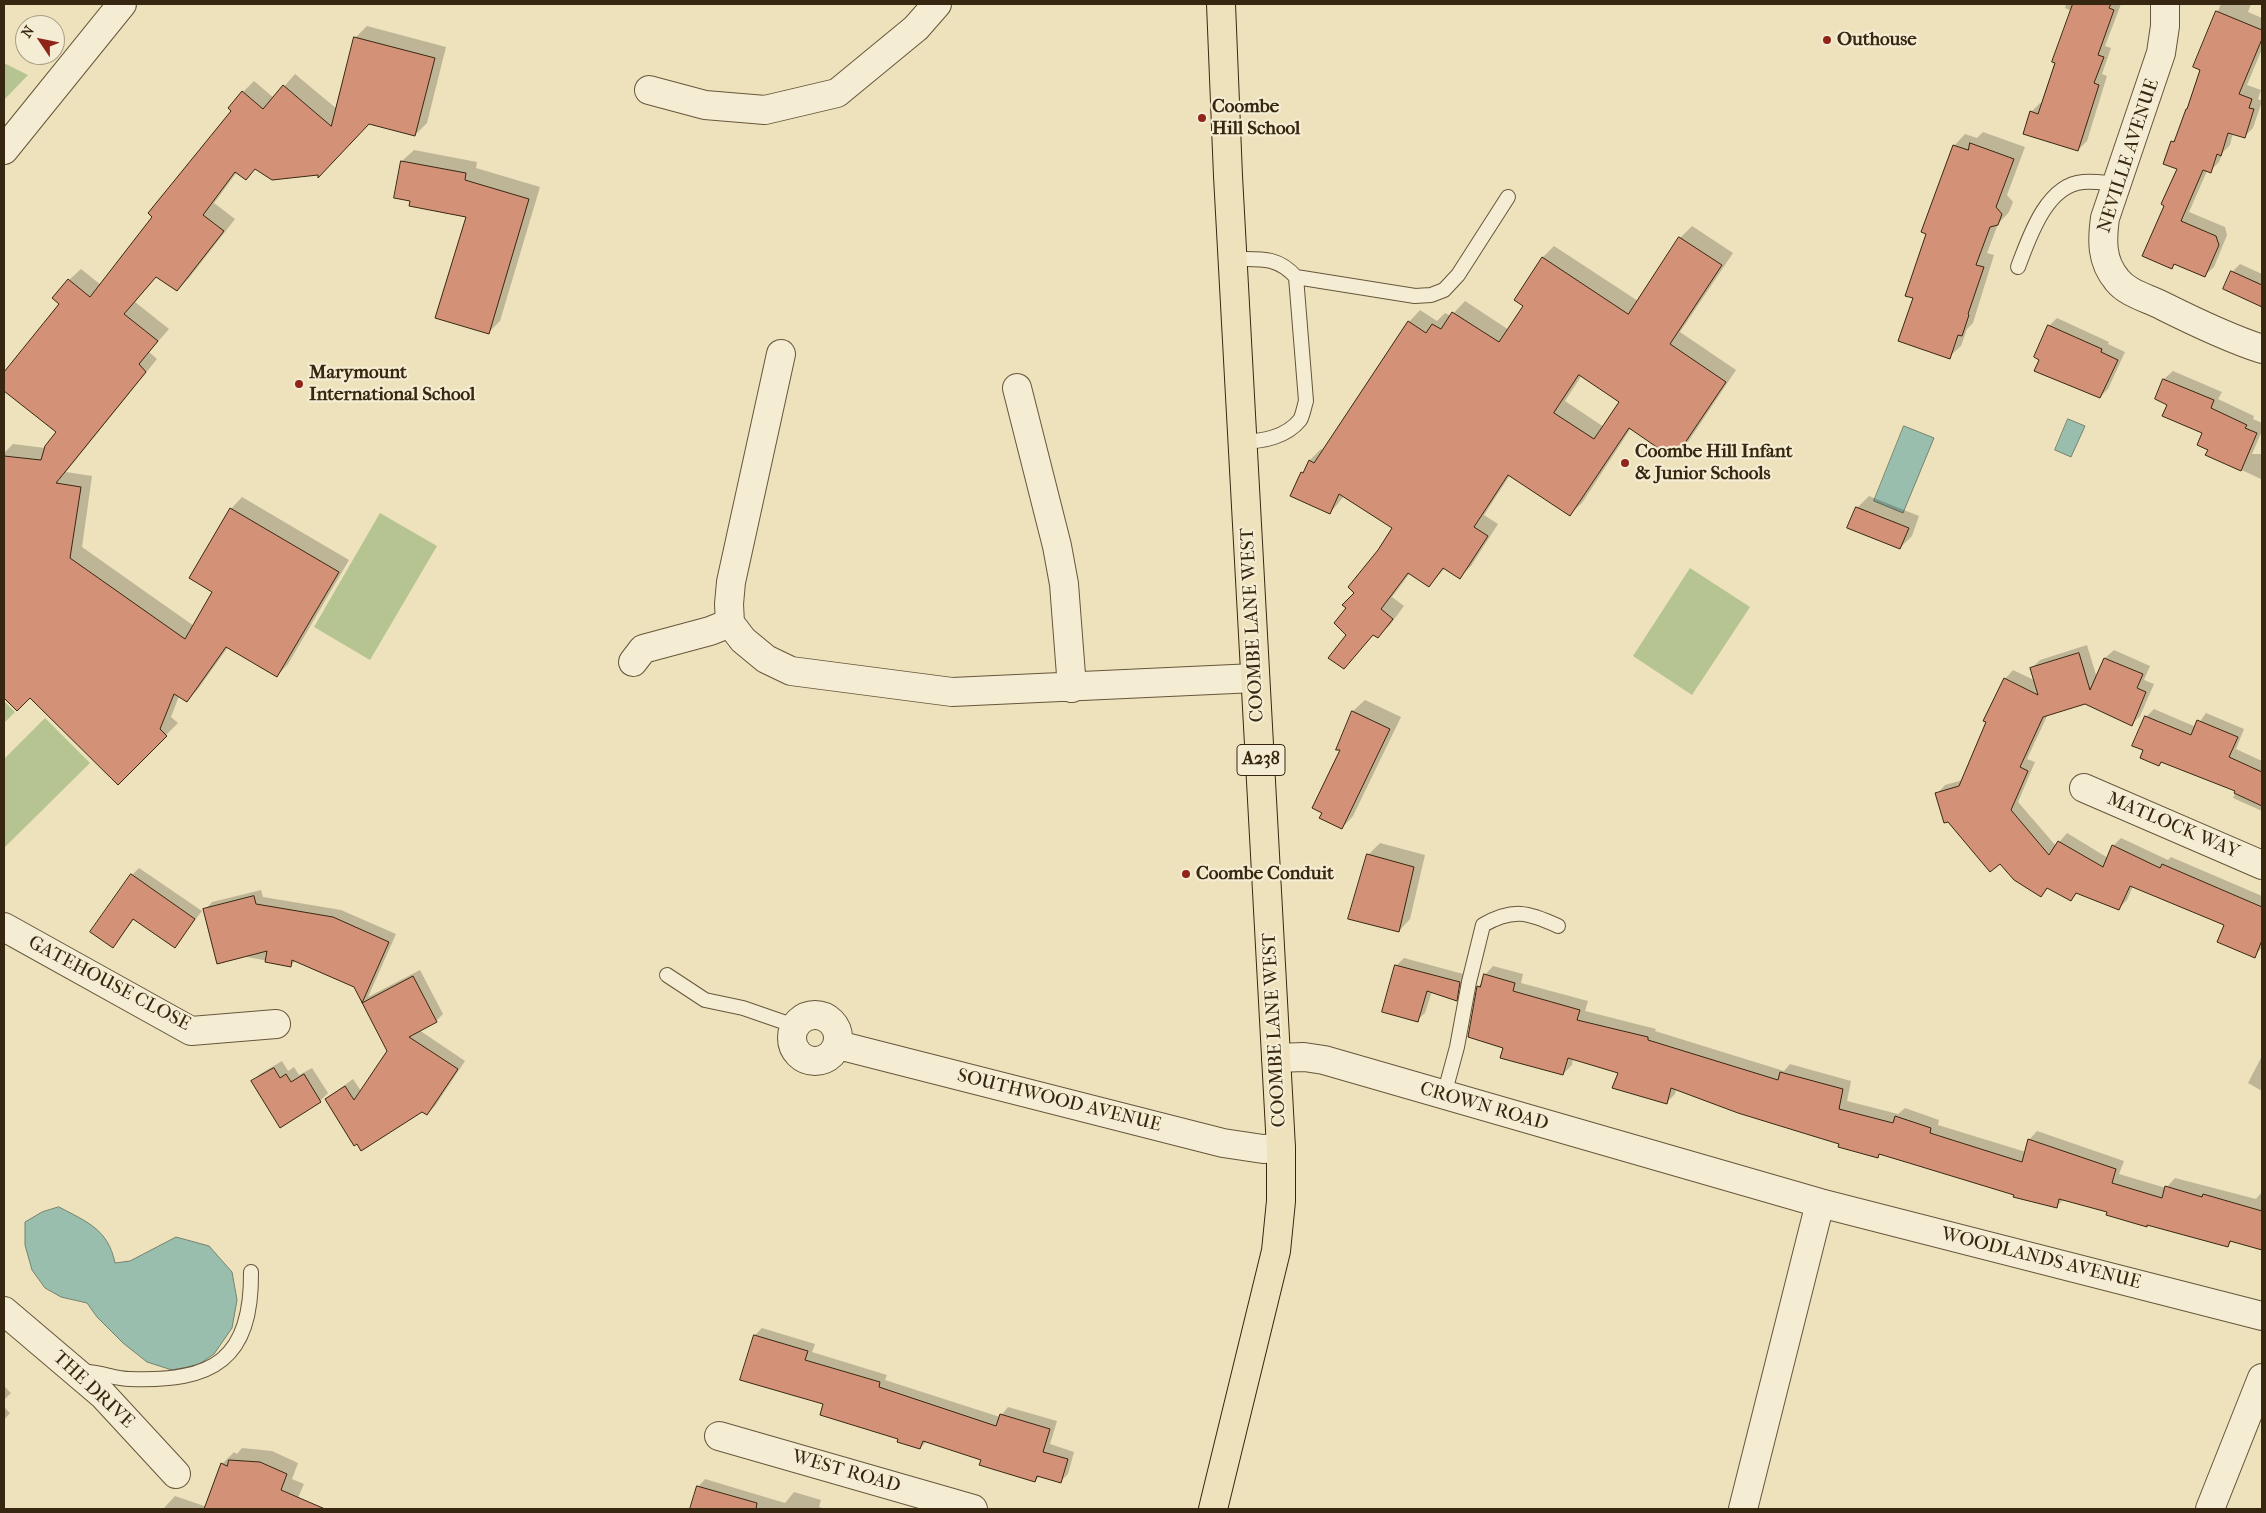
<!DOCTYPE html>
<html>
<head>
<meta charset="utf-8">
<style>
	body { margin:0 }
	#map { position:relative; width:2266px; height:1513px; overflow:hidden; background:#eee2bc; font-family:"IM FELL French Canon",serif }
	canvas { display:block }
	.frame { position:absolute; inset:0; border:5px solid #382710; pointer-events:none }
	.north { position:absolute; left:15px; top:15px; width:50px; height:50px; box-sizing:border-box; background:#f4ecd3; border:1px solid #a99d85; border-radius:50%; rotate:304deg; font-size:14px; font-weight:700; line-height:20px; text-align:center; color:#382710 }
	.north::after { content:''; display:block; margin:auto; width:18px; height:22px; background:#8f2418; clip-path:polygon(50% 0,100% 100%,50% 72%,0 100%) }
</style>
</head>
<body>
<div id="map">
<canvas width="2266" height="1513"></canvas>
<div class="frame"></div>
<div class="north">N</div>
</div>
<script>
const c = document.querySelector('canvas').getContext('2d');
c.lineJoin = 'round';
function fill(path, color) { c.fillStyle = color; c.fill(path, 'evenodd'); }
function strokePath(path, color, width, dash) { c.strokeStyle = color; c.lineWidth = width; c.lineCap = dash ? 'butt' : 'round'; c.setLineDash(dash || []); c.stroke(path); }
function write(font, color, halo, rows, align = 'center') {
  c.font = font + ' "IM FELL French Canon",serif'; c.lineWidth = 4.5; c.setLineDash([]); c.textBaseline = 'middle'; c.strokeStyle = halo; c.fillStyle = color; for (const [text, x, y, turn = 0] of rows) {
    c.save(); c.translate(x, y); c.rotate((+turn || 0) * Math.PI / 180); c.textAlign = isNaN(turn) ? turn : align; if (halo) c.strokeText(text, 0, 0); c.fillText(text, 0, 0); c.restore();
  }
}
const green = new Path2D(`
	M4,63L28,75L4,100Z
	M380,513L437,546L370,660L314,627Z
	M1690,568L1750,607L1692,695L1633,656Z
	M4,701L15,712L4,723Z
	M45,718L90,763L4,848V759Z`);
const water = new Path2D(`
	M2068,419L2085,426L2071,457L2055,450Z
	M1904,426L1934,438L1903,513L1874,501Z
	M59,1207C87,1222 108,1229 115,1263L130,1261L176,1237L209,1246L232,1272L237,1300L232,1328L214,1354L198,1365L172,1370L147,1362L123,1343L97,1317L87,1303L61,1297L45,1288L32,1270L25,1245V1222L42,1212Z`);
const shadow = new Path2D(`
	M2066,4H2121L2105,46L2111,48L2102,74L2107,76L2087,141L2078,150L2031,112L2040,103L2043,104L2072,11L2065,8Z
	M2221,4H2251L2248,12L2262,18V49L2247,85L2261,90L2258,99L2262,101L2253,128L2244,137L2233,133L2230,145L2223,152L2219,162L2210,171H2207L2189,212L2225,227L2227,235L2214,267L2204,276L2176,263L2172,267L2179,168L2172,142L2178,136L2189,107L2201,70L2194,67Z
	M367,26L446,47L427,123L415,135L369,123L256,168L237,172L214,203L235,219L189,278L177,290L157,276L135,302L169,329L149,352L157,359L66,472L92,476L82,547L194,626L214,592L231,509L242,497L349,560L288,664L277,676L228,647L198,689L187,701L179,696L171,717L178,723L118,783L30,696L17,709L4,696V507L7,491H4V453L13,444L45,448L58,432L4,390V374L61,303L69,280L81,269L101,285L233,110L243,92L254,81L274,98L295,74L337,109L355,38Z
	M1983,132L2025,147L2007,195L2013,202L2009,212L1998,224L1987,253L1994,255L1973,323L1967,329L1961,346L1949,357L1914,298L1928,234L1954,146L1965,134L1977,138Z
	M414,150L477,162L476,168L540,187L500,321L488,333L467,216L395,197L402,161Z
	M1692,226L1733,253L1680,332L1736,370L1686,445L1674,457L1631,428L1582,503L1570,514L1510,475L1484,515L1498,524L1471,566L1460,577L1445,568L1429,586L1410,573L1392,597L1404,606L1390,625L1378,636L1374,634L1344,668L1348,608L1379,550L1393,528L1344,496L1330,513L1292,495L1310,460L1321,449L1324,450L1409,322L1420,310L1437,321L1445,313L1451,316L1465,301L1509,330L1525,305L1542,258L1554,246L1638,301L1680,238ZM1582,375L1621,401L1604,427L1565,401Z
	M2240,264L2262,274V305L2225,289L2232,272Z
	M2057,318L2109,342L2108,344L2125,352L2108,389L2100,397L2041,359L2049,326Z
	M2173,371L2222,392L2218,399L2254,416L2253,419L2262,423V431L2252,454H2262V497L2261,479L2207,454L2209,449L2204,433L2168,404L2156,399L2164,379Z
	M1869,496L1919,516L1912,536L1900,548L1857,508Z
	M2087,645L2097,678L2105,658L2114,650L2150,666L2144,680L2154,684L2140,716L2132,724L2085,702L2048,714L2027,759L2035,762L2018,802L2056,846L2067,833L2108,858L2113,846L2121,838L2168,860L2171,857L2262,896V948L2254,956L2225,924L2133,886L2127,900L2119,908L2078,892L2071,900L2049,887L2041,896L1937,794L1945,785L1963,780L2005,679L2013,670L2036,681L2032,668L2040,660Z
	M1365,700L1401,717L1353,816L1342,828V749H1338L1353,711Z
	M2154,709L2196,727L2206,713L2244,729L2236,749L2262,761V811L2233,798L2236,791L2162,761L2159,764L2145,749L2146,717Z
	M1380,843L1425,855L1410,919L1399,931L1368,855Z
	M139,868L202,911L175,946L135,918L113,946L132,875Z
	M261,890L263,897L341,910L396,934L368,997L420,970L443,1014L436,1021L419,1030L465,1061L435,1106L427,1114L422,1110L326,1099L353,1079L361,1091L388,1051L355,986L296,960L291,965L241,956L205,910L212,902Z
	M1404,958L1467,975L1464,992L1456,999L1432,991L1425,1013L1417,1020L1396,966Z
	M1493,966L1523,974L1521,983L1588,1001L1585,1011L1656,1029L1655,1031L1784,1071L1790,1064L1851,1081L1847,1101L1898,1114L1905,1108L1939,1120L1938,1125L2026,1152L2029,1140L2037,1131L2124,1161L2119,1174L2166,1188L2175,1178L2256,1199L2262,1192V1249L2233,1240L2228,1245L2064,1199L2057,1206L1881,1153L1878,1156L1676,1089L1675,1094L1666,1103L1619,1072L1573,1058L1572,1065L1563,1074L1504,1047L1478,987L1482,983L1485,975Z
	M2262,1056V1091L2248,1083Z
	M282,1061L288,1071L294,1067L299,1075L312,1068L328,1093L320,1101L253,1082L260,1074Z
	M762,1328L815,1344L812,1352L887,1375L885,1380L1000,1417L1008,1407L1057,1421L1050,1444L1074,1452L1068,1474L1060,1482L1040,1476L1035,1481L983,1459L927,1441L920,1448L824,1403L755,1335Z
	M4,1386L11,1393L4,1400Z
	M4,1407L10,1413L4,1420Z
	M242,1448L272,1451L298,1463L292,1479L304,1484L293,1509H256L212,1492L222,1464L234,1452L237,1454Z
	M705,1479L785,1503L794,1492L821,1500L819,1507L826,1509H691L698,1487Z
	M175,1496L210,1508L209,1509H163Z`);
const building = new Path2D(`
	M2073,4H2111L2109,8L2114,10L2098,55L2104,57L2094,83L2099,85L2078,151L2023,134L2030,111L2038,114L2055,63L2052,62Z
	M2216,11L2262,30V39L2239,94L2252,99L2249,108L2254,109L2245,138L2228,133L2221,156L2217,154L2211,173L2203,170L2181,221L2216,236L2219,245L2205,277L2174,264L2172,269L2142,256L2164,206L2161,204L2177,169L2163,164L2171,141L2174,142L2186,109H2187L2200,70L2193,67Z
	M354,37L435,58L415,136L369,124L318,178V175L272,180L255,169L246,180L235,172L203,215L224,231L177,291L156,277L124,314L158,341L139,364L146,372L56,483L81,487L70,558L185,639L212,592L189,578L230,508L339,572L277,677L226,647L187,702L174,694L160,729L167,736L118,785L30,698L17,711L4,698V456L41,460L45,446L56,432L4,391V372L59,304L52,298L68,279L90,297L152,217L148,213L231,111L228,108L242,91L263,109L283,85L331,126Z
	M1970,143L2014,159L1996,207L2002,214L1998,225L1990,227L1976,265L1984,267L1968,314L1969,315L1962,336L1958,335L1950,359L1898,341L1913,298L1905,296L1926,234L1921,232L1953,145L1968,150Z
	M401,161L466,173L465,180L529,199L489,334L435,318L466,217L409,206L410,201L394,198Z
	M1679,237L1722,265L1670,344L1726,382L1674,459L1629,428L1570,516L1508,475L1474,527L1488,536L1460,579L1443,568L1429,587L1408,573L1381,609L1393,619L1378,638L1373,635L1344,669L1328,658L1346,635L1334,623L1346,608L1342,605L1354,593L1348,587L1378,550L1392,528L1339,494L1330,514L1290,496L1301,472L1303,473L1309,460L1314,463L1408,321L1426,333L1432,324L1441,329L1452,312L1499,342L1523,306L1514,300L1542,257L1628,314ZM1579,375L1619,402L1594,439L1554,413Z
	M2231,271L2262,285V307L2223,289Z
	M2048,325L2102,349L2101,352L2118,360L2100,398L2034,371L2039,360L2034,357Z
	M2163,379L2214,400L2211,408L2247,425L2245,428L2257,433L2241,471L2205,455L2208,450L2197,445L2202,433L2162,416L2167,405L2155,399Z
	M1856,507L1909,528L1900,549L1847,528Z
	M2079,653L2090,690L2104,658L2143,674L2137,688L2146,692L2132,726L2085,704L2043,717L2020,767L2028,771L2011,810L2049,855L2058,841L2103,867L2112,845L2160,868L2162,864L2262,907V940L2255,958L2217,942L2224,925L2130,886L2119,910L2076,893L2071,901L2047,888L2041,897L2014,880L2000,864L1990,872L1948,822L1944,823L1935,793L1959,786L1986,722L1983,721L2004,678L2038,695L2030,668Z
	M1352,711L1390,729L1342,829L1319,818L1322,813L1312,808L1340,750H1336Z
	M2145,716L2191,735L2197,720L2238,737L2229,757L2262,772V806L2234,793L2235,791L2161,762L2159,766L2140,758L2143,750L2132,746Z
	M1367,854L1414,867L1399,932L1348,919Z
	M131,874L195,919L175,948L133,919L113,948L90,932Z
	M254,896L256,904L333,917L389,942L362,1003L413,976L437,1022L409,1037L458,1069L427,1115L422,1112L361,1151L357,1144L354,1146L325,1099L345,1086L354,1100L387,1051L354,987L292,960L291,967L265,962L267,951L217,964L203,909Z
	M1395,965L1460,982L1457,1001L1427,991L1418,1022L1382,1012Z
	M1484,974L1515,983L1513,991L1580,1010L1577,1020L1648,1037V1040L1778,1080L1780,1072L1843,1089L1839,1109L1893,1123L1895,1116L1931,1128L1930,1133L2022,1162L2028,1139L2116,1169L2112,1183L2162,1198L2165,1186L2202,1197L2203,1194L2262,1211V1250L2230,1241L2228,1247L2147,1225V1227L2106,1215L2107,1212L2059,1199L2057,1208L2013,1197L2014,1195L1909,1163L1879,1154L1878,1158L1838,1147L1839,1144L1738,1113L1671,1088L1667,1104L1612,1088L1618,1073L1568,1058L1563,1075L1500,1058L1503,1048L1468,1037L1477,986L1480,987Z
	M274,1068L280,1078L286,1074L291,1082L304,1074L321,1102L280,1128L251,1081Z
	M754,1335L808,1351L805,1360L880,1382L879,1387L996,1426L1000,1414L1050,1429L1043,1452L1068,1459L1061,1483L1037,1476L1035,1482L979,1465L981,1460L923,1441L920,1449L897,1442L898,1439L820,1415L823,1404L740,1380Z
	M229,1460L260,1462L287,1474L281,1490L325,1509H204L221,1463L227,1466Z
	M697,1486L757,1503L756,1509H690Z`);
const service = new Path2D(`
	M1233,259C1260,259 1277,256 1296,277L1306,401C1304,407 1303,415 1300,420C1286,437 1264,441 1243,442
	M2018,267C2029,238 2046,185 2083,182C2094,181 2106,183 2118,184
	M1296,277L1415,296L1431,295L1444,290L1458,275L1508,197
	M667,975L705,1000L743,1008L795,1026
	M1444,1095L1457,1047L1469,982L1483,925C1513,908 1528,912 1558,926
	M82,1376L89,1372C103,1373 116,1379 130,1379C213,1382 252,1360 251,1272`);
const minor = new Path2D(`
	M2165,4V26L2161,53L2105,218C2102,240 2101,261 2117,280C2128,294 2148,298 2163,306C2195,322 2228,338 2262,349
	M649,90L705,105L765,110L837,93L916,28L937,4
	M4,150L122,4
	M781,354L731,582L729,604L730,623L743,640L766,659L791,671L952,692L1255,678
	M1017,388L1057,546L1064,584L1072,688
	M633,662L643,649L710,631L730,623
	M2084,788L2262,865
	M4,927L191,1031L276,1024
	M792 1038a23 23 0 1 1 46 0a23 23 0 1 1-46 0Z
	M838,1045L1223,1143L1263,1149L1281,1148
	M1276,1058L1304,1057L1324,1060L1820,1203L2262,1316
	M4,1311L103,1395L176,1474
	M719,1436L973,1509
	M1743,1509L1820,1203
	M2210,1509L2262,1378`);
const primary = new Path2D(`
	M1213,1509L1276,1251L1281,1201V1148L1228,176L1221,4`);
const markers = [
	[1827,40,5,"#8f2418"],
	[1202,118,5,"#8f2418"],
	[299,384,5,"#8f2418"],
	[1625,463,5,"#8f2418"],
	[1186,874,5,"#8f2418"]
];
const shields = [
	[1261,760,48]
];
const shieldNames = [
	["A238",1261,760]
];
const poiNames = [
	["Outhouse",1837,40],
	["Coombe",1212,107],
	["Hill School",1212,129],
	["Marymount",309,373],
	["International School",309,395],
	["Coombe Hill Infant",1635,452],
	["& Junior Schools",1635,474],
	["Coombe Conduit",1196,874]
];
const streetNames = [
	["NEVILLE AVENUE",2129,156,-72],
	["COOMBE LANE WEST",1253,625,-93],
	["MATLOCK WAY",2173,826,23],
	["GATEHOUSE CLOSE",109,984,28],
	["COOMBE LANE WEST",1275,1030,-93],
	["SOUTHWOOD AVENUE",1059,1101,14],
	["CROWN ROAD",1484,1107,16],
	["WOODLANDS AVENUE",2041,1259,14],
	["THE DRIVE",93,1390,43],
	["WEST ROAD",846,1472,16]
];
fill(green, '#b6c492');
fill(water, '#9abead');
strokePath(water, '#73826e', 1);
fill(shadow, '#0003');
fill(building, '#d39178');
strokePath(building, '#382710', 1);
strokePath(service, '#66563b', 16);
strokePath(minor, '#66563b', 30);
strokePath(primary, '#382710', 30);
strokePath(service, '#f4ecd3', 14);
strokePath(minor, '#f4ecd3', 28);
strokePath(primary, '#eee2bc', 28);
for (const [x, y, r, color] of markers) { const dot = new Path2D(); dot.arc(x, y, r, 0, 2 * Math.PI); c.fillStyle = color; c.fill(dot); strokePath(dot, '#f4ecd3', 2); }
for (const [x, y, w] of shields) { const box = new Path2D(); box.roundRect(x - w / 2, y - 15.5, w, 31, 4); c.fillStyle = '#f4ecd3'; c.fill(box); strokePath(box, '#382710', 1); }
write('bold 18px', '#382710', null, shieldNames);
write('bold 19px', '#382710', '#f4ecd3', poiNames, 'left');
write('19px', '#382710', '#f4ecd3', streetNames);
</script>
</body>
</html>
